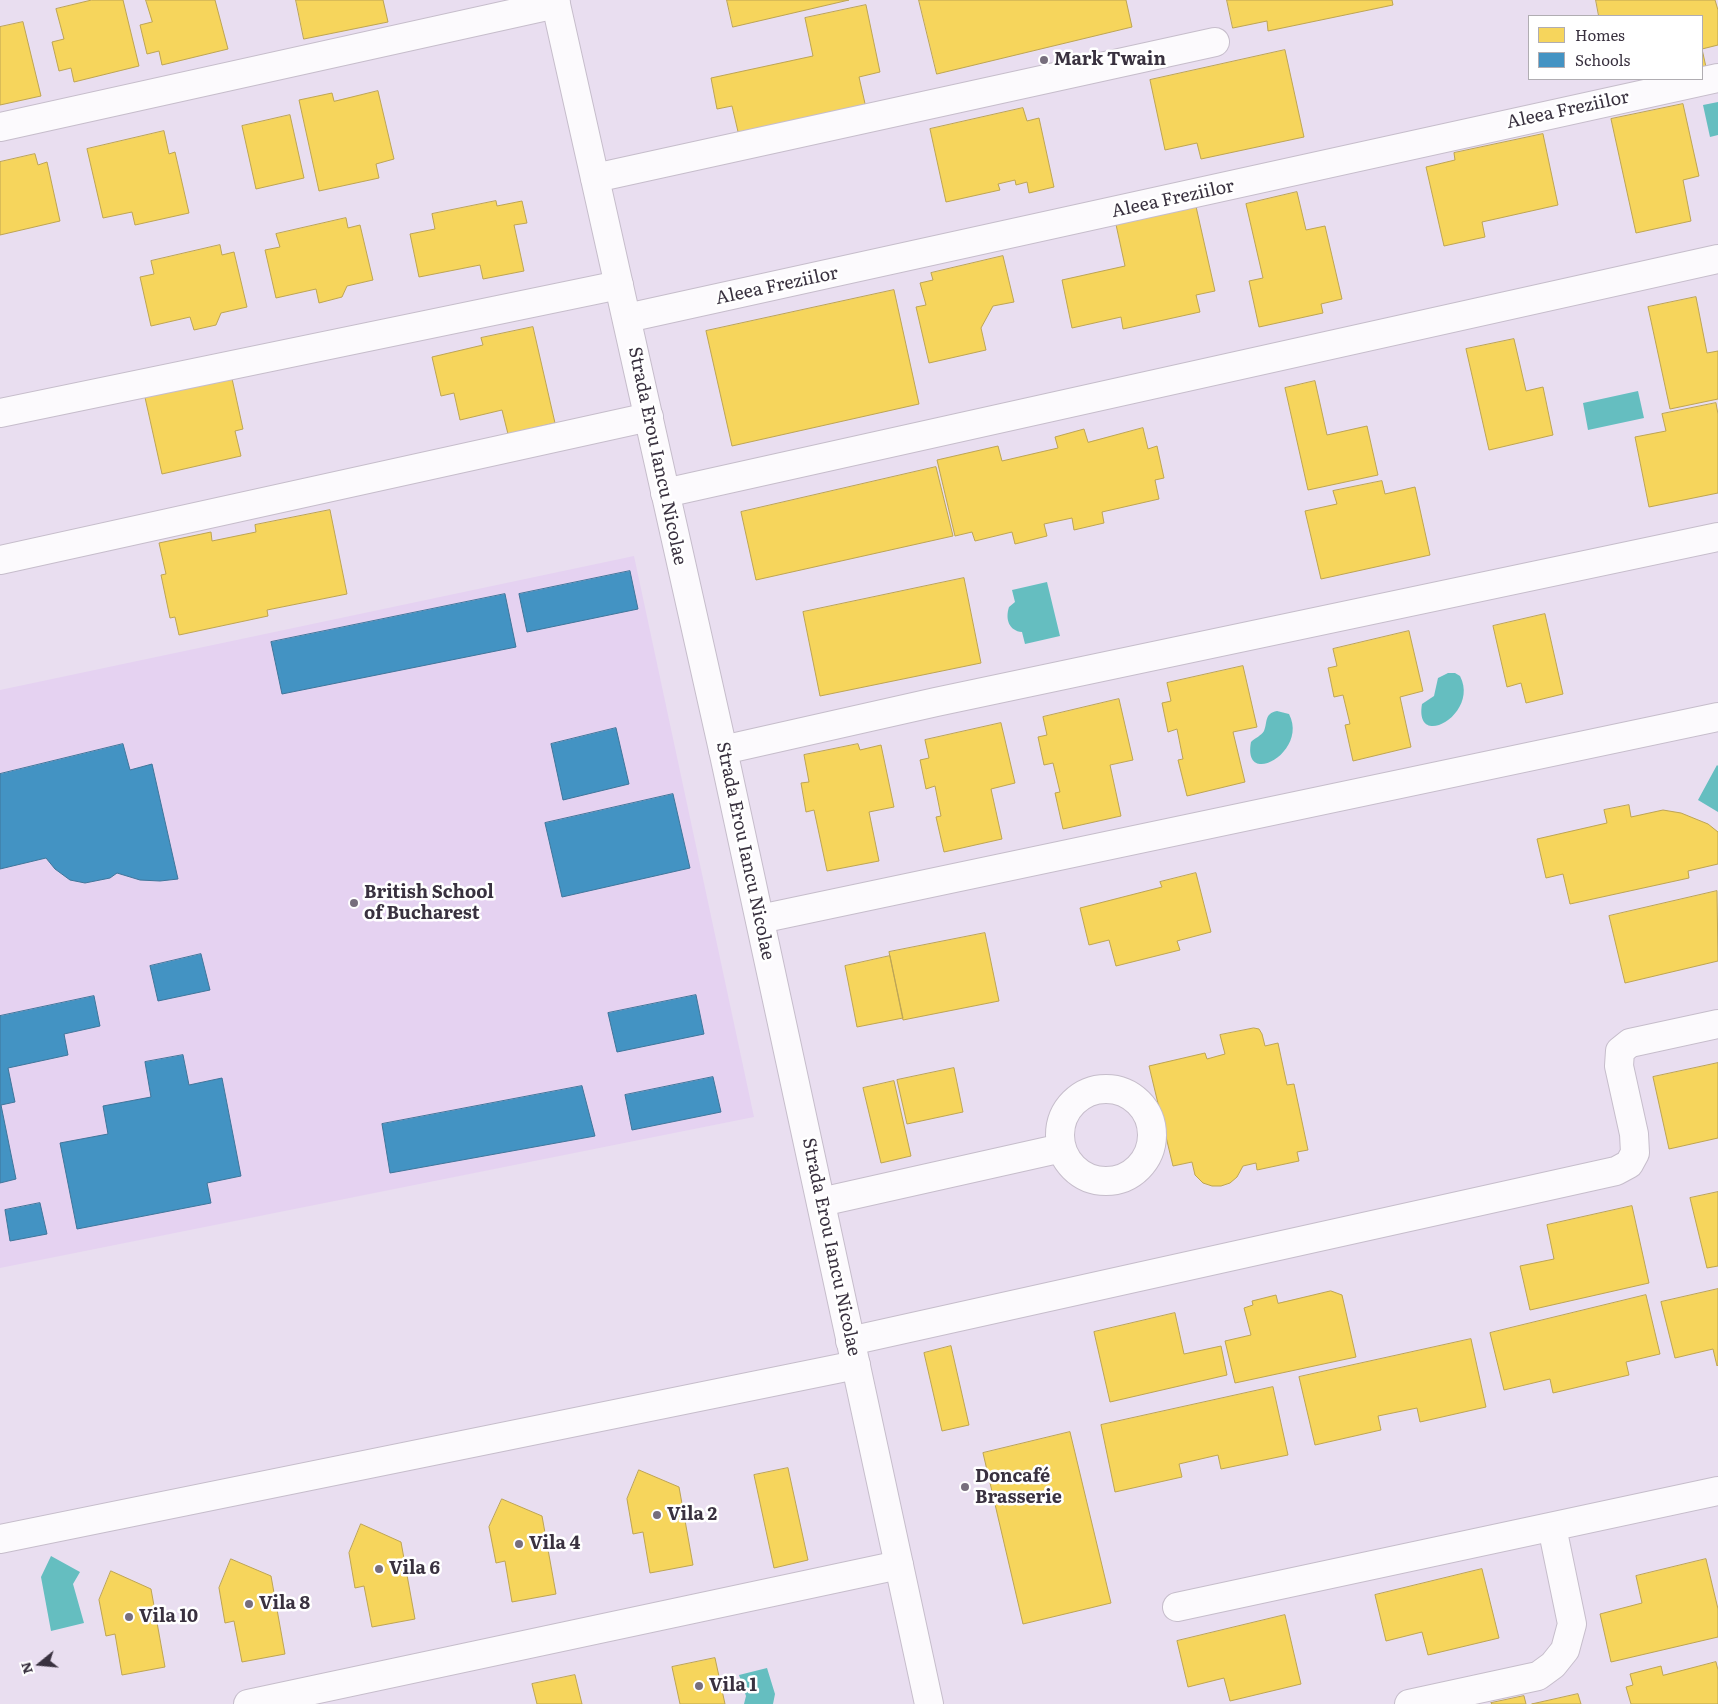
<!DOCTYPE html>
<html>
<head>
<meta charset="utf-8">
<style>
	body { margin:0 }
	#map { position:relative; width:1718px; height:1704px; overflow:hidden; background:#e9def0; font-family:Literata,serif }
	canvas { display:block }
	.legend { position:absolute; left:1528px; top:15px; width:175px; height:65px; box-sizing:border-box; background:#fff; border:1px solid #b0adb2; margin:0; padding:6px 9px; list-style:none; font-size:15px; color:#39313f }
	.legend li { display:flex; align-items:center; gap:10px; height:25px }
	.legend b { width:25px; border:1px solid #b0adb2 }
	.north { position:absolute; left:15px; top:1639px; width:50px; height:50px; -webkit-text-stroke:4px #fff; paint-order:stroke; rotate:253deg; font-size:14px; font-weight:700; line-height:20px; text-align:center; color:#39313f }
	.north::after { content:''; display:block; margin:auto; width:18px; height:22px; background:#39313f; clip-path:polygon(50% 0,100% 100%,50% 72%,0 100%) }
</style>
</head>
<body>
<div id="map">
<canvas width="1718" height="1704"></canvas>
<ul class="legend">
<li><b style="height:14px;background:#f6d55c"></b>Homes</li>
<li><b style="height:14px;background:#4393c3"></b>Schools</li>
</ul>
<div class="north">N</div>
</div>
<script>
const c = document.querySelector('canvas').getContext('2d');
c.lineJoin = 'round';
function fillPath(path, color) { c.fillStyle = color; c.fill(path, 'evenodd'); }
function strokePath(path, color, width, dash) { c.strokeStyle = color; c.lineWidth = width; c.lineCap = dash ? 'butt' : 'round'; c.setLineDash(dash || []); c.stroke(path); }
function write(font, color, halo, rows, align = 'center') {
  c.font = font + ' Literata,serif'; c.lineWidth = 5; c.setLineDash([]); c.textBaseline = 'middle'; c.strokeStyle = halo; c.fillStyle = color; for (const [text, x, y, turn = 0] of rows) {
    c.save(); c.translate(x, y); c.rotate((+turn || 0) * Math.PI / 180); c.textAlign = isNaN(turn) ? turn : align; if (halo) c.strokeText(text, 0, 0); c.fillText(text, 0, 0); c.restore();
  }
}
const built = new Path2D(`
	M634,556l120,561 -754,151v-578z`);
const water = new Path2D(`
	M1718,102v33l-8,2 -7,-32z
	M1638,391l6,27 -56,12 -5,-27z
	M1047,582l13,54 -35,8 -3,-12c-13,-1 -17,-13 -13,-25l6,-5 -3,-12z
	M1448,673h7l5,3c20,38 -46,75 -38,28l12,-8 4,-18z
	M1277,711l12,3c20,38 -47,75 -38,28 4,-4 10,-6 13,-11 4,-10 0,-17 13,-20z
	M1717,765l1,1v46l-20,-12z
	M51,1556l29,16 -7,12 11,39 -33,8 -10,-54z
	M767,1668l8,26 -2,10h-29l2,-8 -7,-21z`);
const homes = new Path2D(`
	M92,0h31l16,66 -65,16 -3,-14 -12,3 -7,-29 12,-3 -8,-30z
	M146,0h69l13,49 -66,16 -3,-14 -12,3 -7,-29 12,-3z
	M296,0h87l5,22 -84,17z
	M727,0h122l-116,27z
	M919,0h207l6,27 -195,47z
	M1227,0h165l1,5 -125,26 -1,-10 -34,7z
	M1596,0h119l3,10v35l-16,4 4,18 -4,1v-52h-103z
	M866,5l14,67 -21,5 7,31 -127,28 -7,-30 -15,3 -6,-31 102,-22 -8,-38z
	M23,22l18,74 -41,9v-78z
	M1285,50l19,87 -103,22 -4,-16 -32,7 -15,-70z
	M378,91l16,68 -18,5 3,14 -60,13 -20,-91 33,-7 2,8z
	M1683,104l16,72 -16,4 8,41 -55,12 -25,-114z
	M1023,108l4,13 12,-3 15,69 -25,6 -2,-11 -11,3 -1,-5 -17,4 2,6 -54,12 -16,-73z
	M290,115l14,63 -48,11 -14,-63z
	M164,131l5,23 6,-2 14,61 -54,12 -3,-13 -29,6 -16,-69z
	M1543,134l15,71 -76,17 3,15 -41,9 -18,-79 29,-7 -1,-7z
	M35,154l3,11 9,-3 13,59 -60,14v-73z
	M1297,192l9,38 19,-4 17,73 -21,5 2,9 -64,14 -10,-46 14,-3 -17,-74z
	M496,201l1,5 25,-5 5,22 -13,2 10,46 -41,8 -3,-14 -61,12 -9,-43 25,-5 -3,-15z
	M1195,202l20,89 -19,4 4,17 -77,17 -2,-12 -49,11 -10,-48 63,-14 -10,-46z
	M346,218l2,10 12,-3 13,55 -26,6 -5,11 -23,6 -3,-14 -40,9 -11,-48 15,-3 -4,-13z
	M220,245l2,10 12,-3 13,55 -26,6 -5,12 -22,5 -4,-13 -39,9 -11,-49 14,-3 -3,-13z
	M1003,256l11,46 -21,4 -12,22 5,22 -57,13 -13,-56 10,-2 -6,-22 13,-3 -2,-7z
	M894,290l25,114 -187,42 -26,-115z
	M1696,297l11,56 11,-2v48l-48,10 -22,-102z
	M533,327l22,96 -47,11 -6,-24 -42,10 -6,-27 -13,3 -9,-39 51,-12 -2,-7z
	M1514,339l12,52 17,-4 10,48 -64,15 -23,-101z
	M231,374l12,55 -8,2 6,25 -79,18 -18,-81z
	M1315,381l12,54 40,-9 11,49 -70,15 -23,-102z
	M1716,403l2,11v79l-69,14 -14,-70 31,-6 -4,-17z
	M1143,428l5,21 9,-3 7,32 -9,2 4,19 -57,13 2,11 -30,7 -2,-12 -28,6 3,12 -32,8 -3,-12 -37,9 -3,-9 -17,4 -18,-76 61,-14 4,15 56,-13 -3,-11 29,-8 4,13z
	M936,467l17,69 -197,44 -15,-68z
	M1382,481l3,13 30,-7 15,68 -109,24 -16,-68 32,-7 -4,-13z
	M330,510l17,84 -80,16 1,6 -89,19 -4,-18 -5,1 -9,-43 5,-1 -7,-31 52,-11 1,9 44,-9 -1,-7z
	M964,578l17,85 -161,33 -17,-84z
	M1545,614l18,80 -37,9 -5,-20 -14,4 -14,-61z
	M1409,631l14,60 -23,6 11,50 -58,14 -8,-36 5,-1 -7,-29 -9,2 -6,-29 9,-2 -4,-17z
	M1243,666l14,61 -24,5 12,50 -58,14 -9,-36 5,-1 -6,-30 -9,3 -6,-29 9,-2 -4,-18z
	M1119,699l14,61 -23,5 11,51 -58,13 -8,-36 5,-1 -7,-29 -9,2 -6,-28 9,-2 -4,-18z
	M1001,723l14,60 -24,6 11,50 -58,13 -8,-35 5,-1 -6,-30 -9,3 -6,-29 9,-2 -4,-18z
	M858,744l2,6 21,-5 13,62 -25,5 10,49 -52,10 -13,-61 -8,2 -5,-29 8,-1 -5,-27z
	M1629,805l2,12 32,-7 18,3 27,11 10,8v32l-30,7 1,7 -119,26 -7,-30 -17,4 -9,-39 70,-16 -3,-13z
	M1196,873l15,59 -34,9 3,9 -64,16 -7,-26 -20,5 -9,-37 82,-21 -2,-5z
	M1717,891l1,70 -93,22 -16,-67z
	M985,933l14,68 -96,19 -14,-68z
	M890,956l13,62 -46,9 -12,-61z
	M1254,1028l5,1 3,5 3,12 13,-3 9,42 7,-1 14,66 -11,2 2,9 -42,9 -1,-7 -13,3 -6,11 -7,6 -9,3h-9l-9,-3 -8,-8 -3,-13 -19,4 -24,-100 56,-13 2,6 18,-5 -5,-19z
	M1718,1063v75l-49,11 -16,-72z
	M954,1068l9,44 -56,12 -10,-44z
	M894,1081l17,75 -30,7 -18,-75z
	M1718,1192v74l-11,2 -17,-70z
	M1632,1206l17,77 -119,27 -10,-44 34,-7 -7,-34z
	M1718,1289v76l-1,1 -4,-17 -38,9 -14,-56z
	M1331,1291l11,4 14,62 -121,26 -10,-42 26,-6 -7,-27 9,-3 -1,-4 24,-6 2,8z
	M1646,1295l14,59 -34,8 3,13 -76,18 -3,-14 -46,11 -14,-57z
	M1175,1313l9,41 37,-8 6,29 -117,27 -16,-70z
	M1471,1339l15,68 -66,15 -3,-14 -39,8 3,14 -66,15 -16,-68z
	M951,1346l18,79 -27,6 -18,-78z
	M1273,1387l15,68 -67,14 -3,-14 -39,9 3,13 -67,15 -14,-67z
	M1070,1432l41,171 -88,21 -40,-171z
	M788,1468l20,92 -34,8 -20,-93z
	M639,1470l40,17 14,78 -43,8 -7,-41 -10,2 -6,-35z
	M502,1499l40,17 14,78 -44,8 -7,-41 -9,2 -7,-36z
	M361,1524l40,18 14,77 -43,8 -8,-41 -9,2 -6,-35z
	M231,1559l40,17 14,78 -43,8 -8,-41 -9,2 -6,-35z
	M1706,1559l12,50v28l-107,25 -11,-48 42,-11 -6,-27z
	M1482,1569l17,69 -71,17 -6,-23 -36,9 -11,-46z
	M111,1571l40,18 14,78 -43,8 -7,-41 -9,2 -7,-36z
	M1285,1615l16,69 -71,17 -6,-23 -36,9 -11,-46z
	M715,1658l10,46h-45l-8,-37z
	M1716,1662l2,8v34h-87l-5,-17 7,-2 -3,-11 31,-8 2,9z
	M575,1675l7,29h-45l-5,-20z
	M1578,1694l3,10h-49z
	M1524,1696l2,8h-34l-1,-1z`);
const schools = new Path2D(`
	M630,571l8,38 -111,23 -8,-38z
	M505,594l11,53 -234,47 -11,-52z
	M616,728l13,56 -66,16 -12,-56z
	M123,744l7,26 22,-6 26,115 -18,2 -20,-1 -23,-7 -7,5 -25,5 -15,-3 -15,-11 -9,-11 -46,11v-95z
	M673,794l17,74 -128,29 -17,-74z
	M201,954l9,36 -52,11 -8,-35z
	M696,995l8,39 -87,18 -9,-39z
	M94,996l6,30 -36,8 4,21 -60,13 7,34 -14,3 15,74 -16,4v-167z
	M183,1055l6,30 33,-7 19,98 -34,7 4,20 -134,26 -17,-86 48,-9 -5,-28 48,-9 -6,-35z
	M713,1077l8,35 -89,18 -7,-35z
	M582,1086l13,50 -205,37 -8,-49z
	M40,1203l7,31 -37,7 -5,-31z`);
const minor = new Path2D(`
	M0,127l556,-123
	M595,178l620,-136
	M627,318l1091,-240
	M0,413l619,-128
	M665,493l1053,-234
	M0,560l649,-143
	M723,750l213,-48 782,-165
	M760,919l958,-202
	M1060 1135a46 46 0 1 1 92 0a46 46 0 1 1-92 0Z
	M821,1202l241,-54
	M850,1341l766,-170 13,-7 6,-11 -1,-19 -15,-68 1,-15 10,-8 88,-19
	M0,1539l856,-174
	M1177,1607l541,-116
	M248,1704l651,-139
	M1409,1704l129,-28 15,-11 12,-15 7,-26 -20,-97`);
const tertiary = new Path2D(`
	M555,0l168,750 206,954`);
const markers = [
	[1044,60,5,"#776e7d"],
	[354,903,5,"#776e7d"],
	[965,1487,5,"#776e7d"],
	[657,1515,5,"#776e7d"],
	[519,1544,5,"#776e7d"],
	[379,1569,5,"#776e7d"],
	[249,1604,5,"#776e7d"],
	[129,1617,5,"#776e7d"],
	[699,1686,5,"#776e7d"]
];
const poiNames = [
	["Mark Twain",1054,60],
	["British School",364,893],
	["of Bucharest",364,914],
	["Doncafé",975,1477],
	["Brasserie",975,1498],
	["Vila 2",667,1515],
	["Vila 4",529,1544],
	["Vila 6",389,1569],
	["Vila 8",259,1604],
	["Vila 10",139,1617],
	["Vila 1",709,1686]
];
const streetNames = [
	["Aleea Freziilor",1568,110,-12],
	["Aleea Freziilor",1173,199,-12],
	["Aleea Freziilor",777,286,-12],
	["Strada Erou Iancu Nicolae",657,456,78],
	["Strada Erou Iancu Nicolae",745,851,78],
	["Strada Erou Iancu Nicolae",831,1247,78]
];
fillPath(built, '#e5d2f1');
fillPath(water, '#65bec0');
fillPath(homes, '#f6d55c');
strokePath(homes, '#bda453', 1);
fillPath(schools, '#4393c3');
strokePath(schools, '#40769b', 1);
strokePath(minor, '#c6bdcb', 30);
strokePath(tertiary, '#c6bdcb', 30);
strokePath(minor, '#fcfafd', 28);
strokePath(tertiary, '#fcfafd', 28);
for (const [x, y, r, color] of markers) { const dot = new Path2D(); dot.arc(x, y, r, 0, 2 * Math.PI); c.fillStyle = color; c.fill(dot); strokePath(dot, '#fff', 2); }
write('bold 18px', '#39313f', '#fff', poiNames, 'left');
write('18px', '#39313f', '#fff', streetNames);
</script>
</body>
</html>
